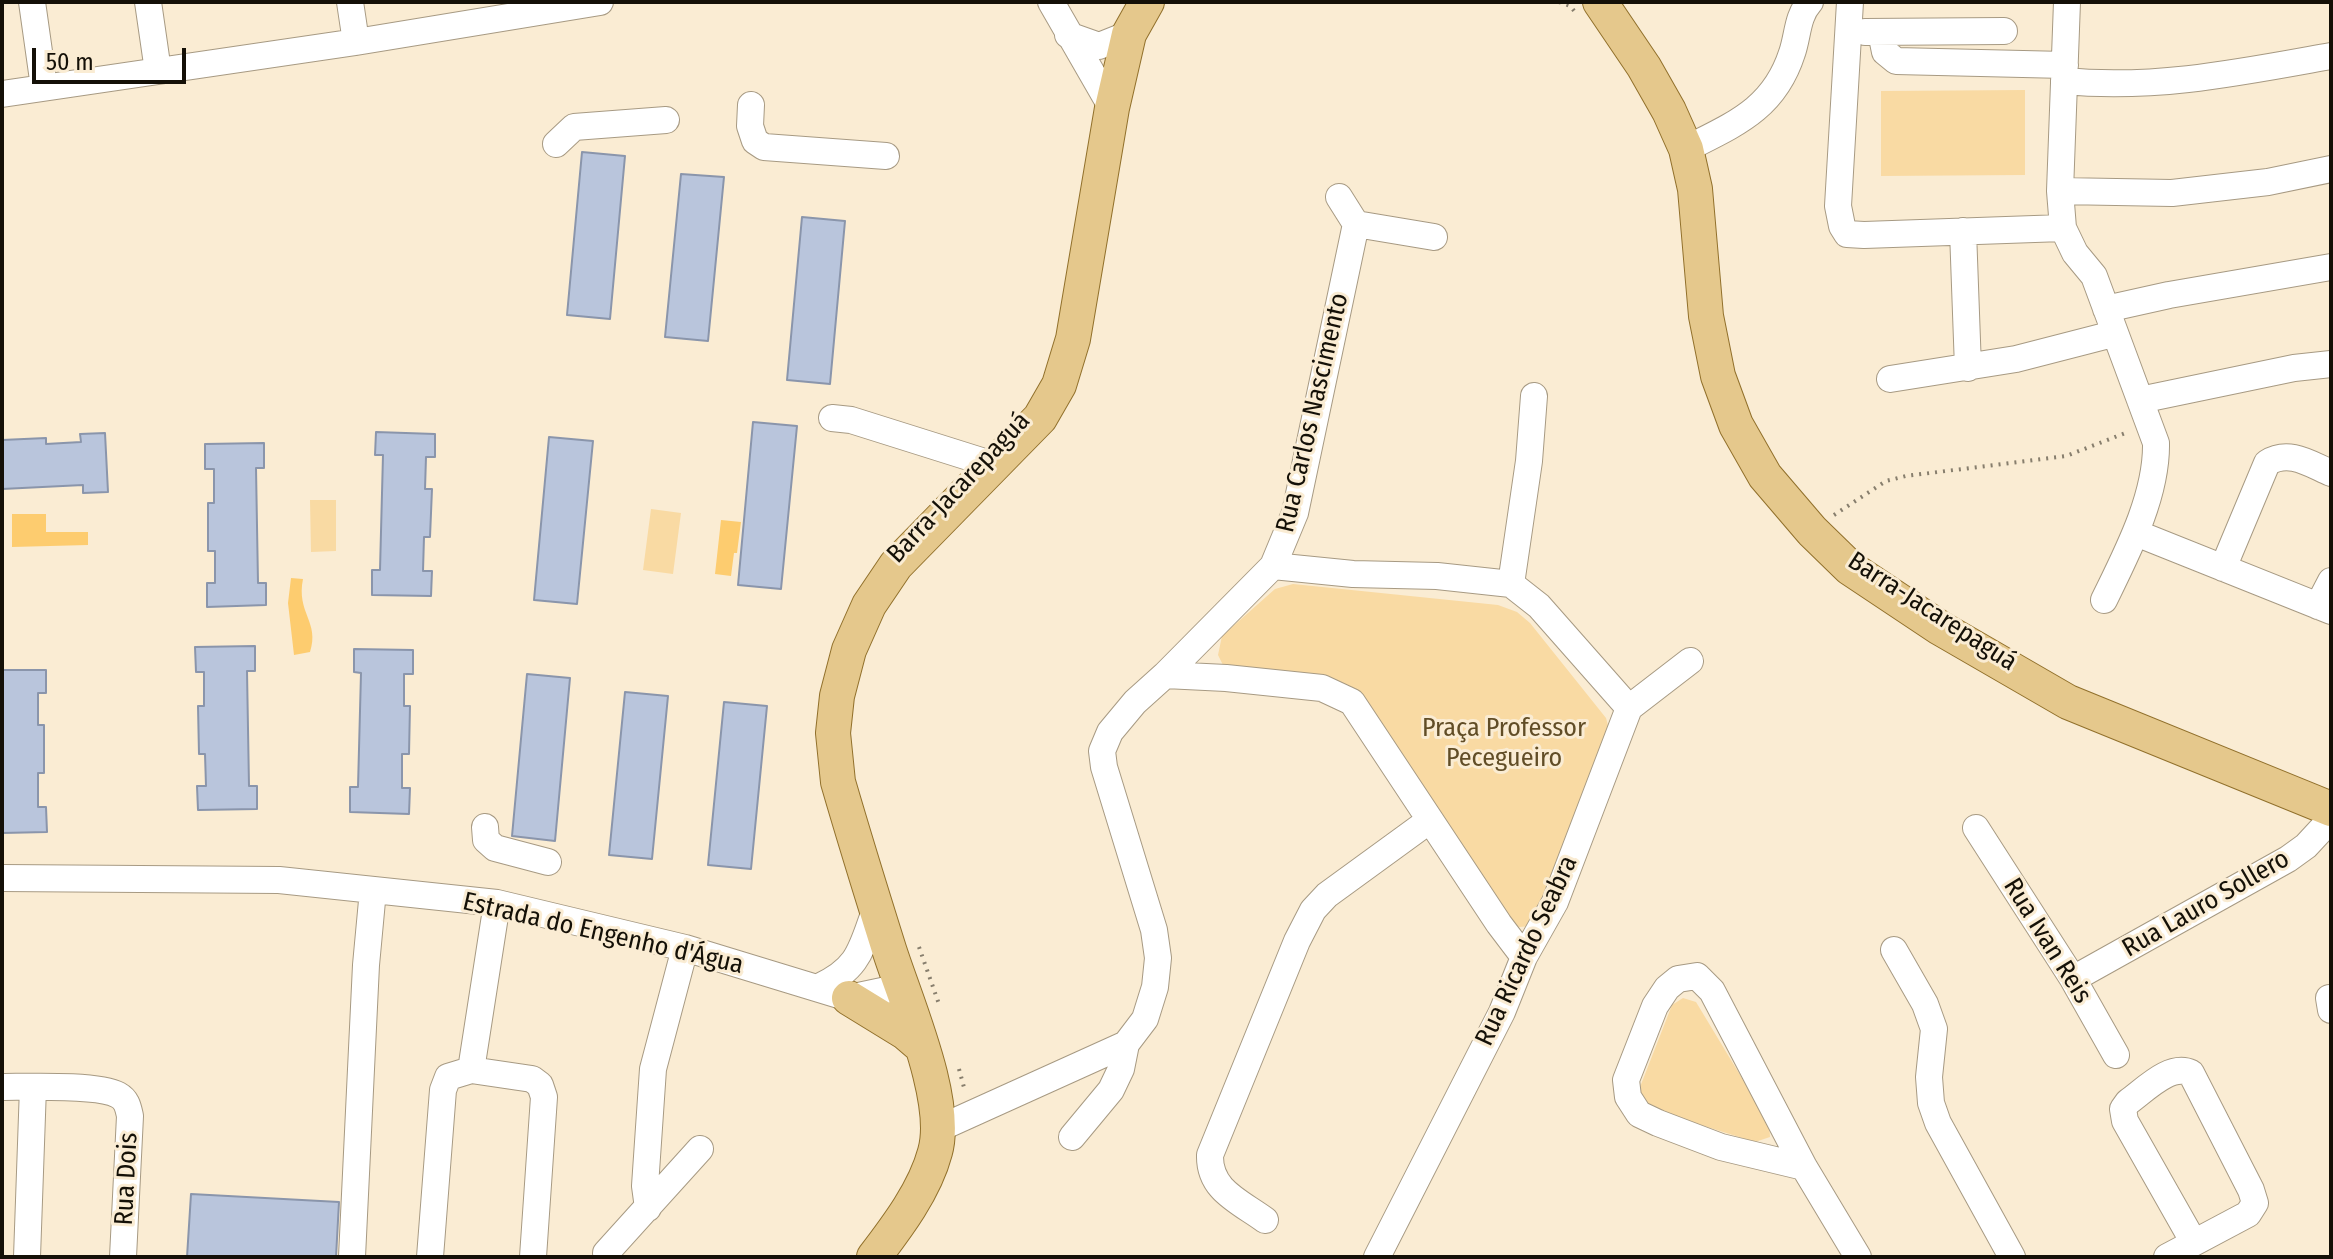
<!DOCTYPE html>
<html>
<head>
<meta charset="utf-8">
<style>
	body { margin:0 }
	#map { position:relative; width:2333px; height:1259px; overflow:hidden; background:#faecd3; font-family:"Fira Sans Condensed",sans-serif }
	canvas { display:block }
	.frame { position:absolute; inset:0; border:4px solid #141007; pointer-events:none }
	.scale { position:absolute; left:32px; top:48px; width:154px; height:36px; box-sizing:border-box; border:4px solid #141007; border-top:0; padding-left:10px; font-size:24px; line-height:28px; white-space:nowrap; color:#141007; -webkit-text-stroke:6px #faecd3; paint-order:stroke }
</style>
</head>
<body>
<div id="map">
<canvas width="2333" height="1259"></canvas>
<div class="frame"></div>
<div class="scale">50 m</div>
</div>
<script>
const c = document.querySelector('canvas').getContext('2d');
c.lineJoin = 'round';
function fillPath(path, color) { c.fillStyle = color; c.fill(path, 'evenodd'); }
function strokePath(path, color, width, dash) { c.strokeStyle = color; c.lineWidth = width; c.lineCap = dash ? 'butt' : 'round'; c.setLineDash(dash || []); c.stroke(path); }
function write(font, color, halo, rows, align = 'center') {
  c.font = font + ' "Fira Sans Condensed",sans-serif'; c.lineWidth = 6; c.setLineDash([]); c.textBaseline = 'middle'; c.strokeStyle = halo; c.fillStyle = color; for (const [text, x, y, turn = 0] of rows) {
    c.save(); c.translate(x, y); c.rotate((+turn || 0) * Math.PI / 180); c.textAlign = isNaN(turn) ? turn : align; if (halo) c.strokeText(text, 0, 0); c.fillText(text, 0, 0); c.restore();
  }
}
const green = new Path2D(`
	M2025,90v85l-144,1v-85z
	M310,500h26v51l-25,1z
	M651,509l30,4 -8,61 -30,-4z
	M1293,584l205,21 19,7 13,11 76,95 4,15 -77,193 -14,1 -8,-4 -158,-228 -128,-26 -7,-14 4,-19 53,-47z
	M1683,998l13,4 73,121 1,14 -15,5 -105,-33 -9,-10 -1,-12 32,-82z`);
const water = new Path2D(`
	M12,514h34v18h42v13l-76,2z
	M721,520l20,2 -4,31h-3l-3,23 -16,-2z
	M291,578l12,1c-7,34 17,43 7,73l-16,3 -6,-52z`);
const building = new Path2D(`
	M582,152l43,4 -15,163 -43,-4z
	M681,174l43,3 -16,164 -43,-4z
	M802,217l43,4 -15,163 -43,-4z
	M753,422l44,4 -16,163 -43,-4z
	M376,432l59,2v23h-9l-1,32h7l-2,48h-6l-1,34h9l-1,25 -59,-1v-25h8l3,-115h-8z
	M105,433l3,59 -25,1v-8l-81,4v-49l44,-2v6l35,-2 -1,-8z
	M549,437l44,4 -16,163 -43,-4z
	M264,443v25h-8l2,115h8v22l-59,2v-24h8v-32h-7v-48h6v-34h-9v-25z
	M255,646v25h-8l2,115h8v23l-59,1 -1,-24h9l-1,-32h-6l-1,-48h6v-34h-8l-1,-25z
	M354,649l59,1v24h-9v32h6l-1,48h-7v34h8l-1,26 -59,-2v-25h8l3,-114 -7,-1z
	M2,670h44v23h-8v32h6v48h-6v34h8l1,25 -45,1z
	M527,674l43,4 -15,163 -43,-5z
	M625,692l43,4 -16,163 -43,-4z
	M724,702l43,4 -16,163 -43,-4z
	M191,1194l148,8 -3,55h-149z`);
const path = new Path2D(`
	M1559,2l11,4 5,6
	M1834,515l52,-34 20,-5 160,-20 62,-24
	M919,947l21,60
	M959,1069l6,22`);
const minor = new Path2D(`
	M32,2l12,85
	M148,2l10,69
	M350,2l6,40
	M1051,2l61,106
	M1850,2l-12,204 4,20 5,8 17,1 199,-7
	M2067,2l-7,189 3,37 12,25 19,23 62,167c1,53 -29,110 -52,157
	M1865,32l139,-1
	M1881,32l4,20 11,9 169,4
	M1068,35l31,11 30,-12
	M2064,81c91,9 178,-9 267,-25
	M2,94l354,-52 244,-40
	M751,105l-1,21 5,15 9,6 122,9
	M556,144l18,-17 92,-7
	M1686,149c49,-25 88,-40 106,-96 6,-17 5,-37 18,-51
	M2060,191l112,2 96,-11 63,-13
	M1339,197l17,27 78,13
	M1963,231l5,137
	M2106,309l63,-14 162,-28
	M1890,379l126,-20 97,-25
	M2140,400l154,-32 37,-4
	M832,418l19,2 143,45
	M2136,533l195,78
	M1273,566l80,8 84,2 74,8 28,22 90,102
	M2223,568l44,-105c22,-14 43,1 64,10
	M1511,584l18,-123 5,-65
	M2318,606l13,-25
	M1165,675l61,3 96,10 30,14 147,222 25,33
	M485,827l1,13 9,8 53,14
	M1976,828l97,151 43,76
	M2,878l277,2 218,23 188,45 164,50 52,-11
	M1894,950l31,54 9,25 -5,48 2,26 7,20 74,134
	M2073,979l215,-120 18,-13 25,-27
	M819,987c41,-19 42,-38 57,-79
	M2329,998l2,12
	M471,1070l26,-167
	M2,1087c25,0 96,-3 116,8 9,5 10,12 12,21l-7,141
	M938,1129l188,-85
	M1072,1137l39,-47 10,-21 5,-25 19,-25 10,-32 3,-29 -4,-28 -50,-163 -2,-16 8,-19 25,-30 30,-27 108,-109 22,-53 61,-289
	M1804,1167l-83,-20 -63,-24 -19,-9 -11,-17 -2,-17 29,-74 12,-18 11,-9 19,-3 15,15 92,176 54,90
	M648,1208l-3,-22 8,-117 32,-121
	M1265,1220c-26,-19 -56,-30 -55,-65l87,-214 16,-31 14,-15 103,-75
	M606,1253l94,-104
	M27,1257l6,-170
	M352,1257l14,-292 7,-75
	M430,1257l13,-167 5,-13 23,-7 61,9 8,6 4,12 -11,160
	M1377,1257l125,-245 22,-55 31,-55 74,-194 61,-47
	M2167,1257l81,-43 7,-11 -4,-13 -60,-117c-21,-10 -46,17 -63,29l-5,7 2,12 68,120`);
const major = new Path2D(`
	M1600,2l44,65 25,44 17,38 9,40 11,127 12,60 18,49 29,51 47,55 38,37 90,60 128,74 263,107
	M849,998l57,35 14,12
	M874,1257c23,-30 51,-67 61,-105 15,-52 -31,-154 -47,-206 -17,-54 -34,-109 -50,-164l-5,-49 4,-37 12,-46 20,-45 27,-40 144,-147 19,-33 14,-46 39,-231 17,-74 18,-32`);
const streetNames = [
	["Rua Carlos Nascimento",1313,413,-77],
	["Barra-Jacarepaguá",959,488,-47],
	["Barra-Jacarepaguá",1932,612,33],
	["Rua Lauro Sollero",2206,904,-30],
	["Estrada do Engenho d'Água",603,934,13],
	["Rua Ivan Reis",2047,941,58],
	["Rua Ricardo Seabra",1527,951,-65],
	["Rua Dois",127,1179,-87]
];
const parkNames = [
	["Praça Professor",1504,729],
	["Pecegueiro",1504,759]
];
fillPath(green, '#f9daa3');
fillPath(water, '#fdcc6f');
fillPath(building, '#b9c5dc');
strokePath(building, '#8a95ab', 2);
strokePath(minor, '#a79a83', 28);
strokePath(major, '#91702b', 36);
strokePath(path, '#877e6d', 4, [2, 6]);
strokePath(minor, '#fff', 26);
strokePath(major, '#e5c88c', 34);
write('26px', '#141007', '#faecd3', streetNames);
write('26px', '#614d26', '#faecd3', parkNames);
</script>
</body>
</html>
